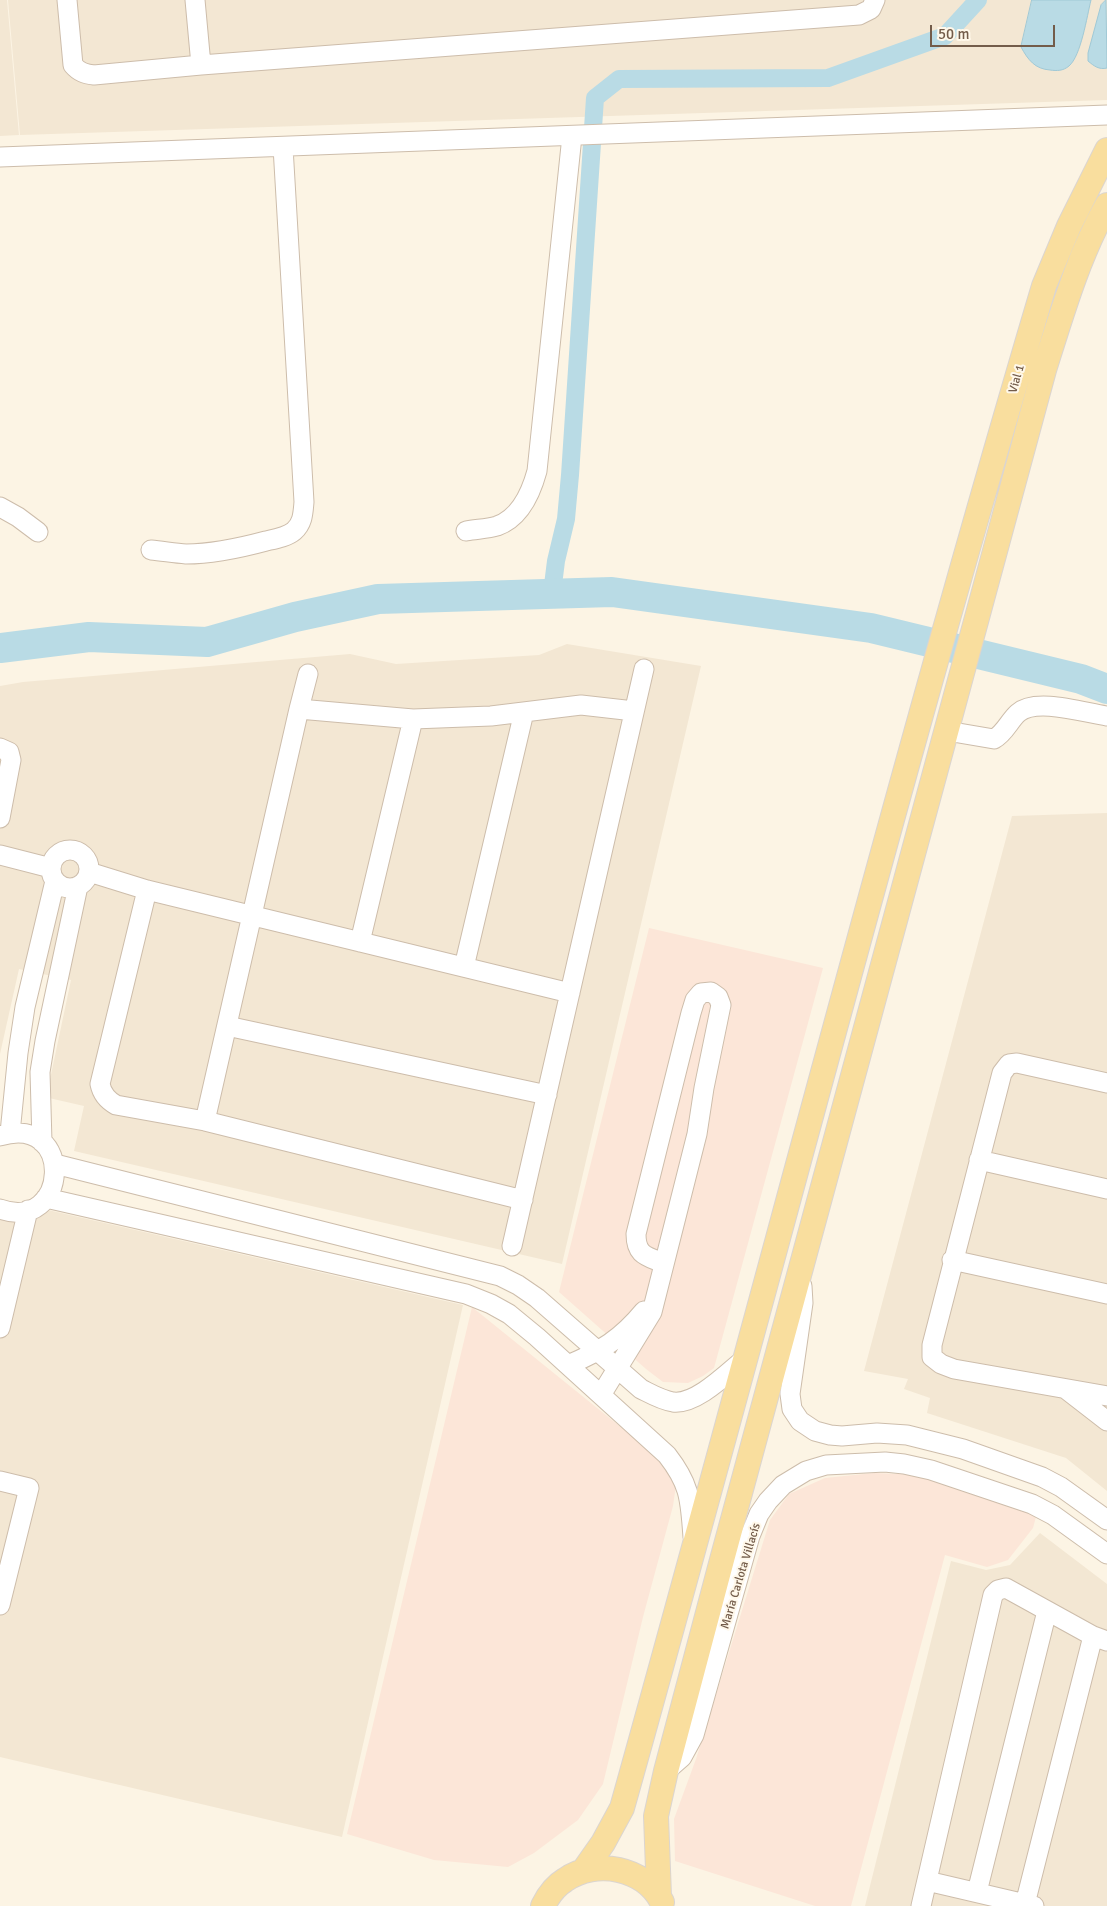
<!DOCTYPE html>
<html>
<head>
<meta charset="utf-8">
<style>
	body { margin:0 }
	#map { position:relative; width:1107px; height:1906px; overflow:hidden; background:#fcf4e4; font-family:Signika,sans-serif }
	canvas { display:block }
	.scale { position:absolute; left:930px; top:25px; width:125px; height:22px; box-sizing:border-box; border:2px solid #735c4a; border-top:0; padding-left:6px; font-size:15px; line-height:18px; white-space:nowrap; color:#735c4a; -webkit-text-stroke:4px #fff8ea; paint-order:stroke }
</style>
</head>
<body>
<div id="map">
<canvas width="1107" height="1906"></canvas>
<div class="scale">50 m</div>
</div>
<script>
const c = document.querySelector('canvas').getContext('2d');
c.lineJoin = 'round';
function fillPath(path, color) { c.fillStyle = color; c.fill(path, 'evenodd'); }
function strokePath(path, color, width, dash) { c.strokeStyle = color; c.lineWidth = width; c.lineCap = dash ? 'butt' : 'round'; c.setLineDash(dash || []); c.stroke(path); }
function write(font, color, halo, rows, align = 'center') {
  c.font = font + ' Signika,sans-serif'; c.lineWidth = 4; c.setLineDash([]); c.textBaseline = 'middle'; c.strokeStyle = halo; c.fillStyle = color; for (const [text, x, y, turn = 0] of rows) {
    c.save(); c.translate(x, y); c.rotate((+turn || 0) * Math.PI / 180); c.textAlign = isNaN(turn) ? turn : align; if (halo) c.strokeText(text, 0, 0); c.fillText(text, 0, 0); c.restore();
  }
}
const residential = new Path2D(`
	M0,0h7l12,135 -19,1z
	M8,0h1099v100l-1087,35z
	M567,644l134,22 -139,598 -488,-113 10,-45 -35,-8v-14l22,-104 -52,-11 -19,85v-368l23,-4 327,-28 46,10 143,-9z
	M1107,813v678l-41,-33 -139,-45 3,-15 -26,-9 4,-10 -44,-8 148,-555z
	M0,1199l463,106 -121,532 -342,-80z
	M1040,1533l67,51v322h-242l86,-345 35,9 24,-5z`);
const commercial = new Path2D(`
	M649,928l174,40 -109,400 -11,8 -15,7 -25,-1 -17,-13 -87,-77z
	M472,1307l192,155 12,23 -3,21 -30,111 -40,167 -25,36 -44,33 -26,14 -74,-7 -87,-26z
	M874,1473l50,2 113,38 -4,15 -25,32 -21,7 -42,-12 -94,351h-36l-140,-45 -1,-42 22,-60 74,-239 19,-26 36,-16z`);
const water = new Path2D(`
	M1032,0h59c-4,16 -10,56 -22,66 -6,5 -12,5 -19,4 -15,-1 -22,-10 -29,-23z
	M1106,0l1,68c-8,2 -13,-2 -19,-7v-8l13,-48z`);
const canal = new Path2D(`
	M552,593l4,-32 10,-42 4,-44 25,-377 24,-19 209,-1 117,-42 33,-36`);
const river = new Path2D(`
	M0,648l89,-11 118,5 88,-25 83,-18 234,-7 259,36 210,51 26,10`);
const minor = new Path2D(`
	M67,0l6,65c6,7 12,9 21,10l107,-10 658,-50 12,-6 4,-9
	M195,0l6,65
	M0,157l1107,-42
	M0,507l18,10 20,15
	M466,531c10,-2 21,-2 31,-5 23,-8 34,-33 40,-55l35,-335
	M151,550c11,1 23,3 35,4 27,0 54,-6 80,-13 9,-2 21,-4 28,-10 9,-8 9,-18 10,-29l-21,-355
	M299,709l114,10 78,-3 90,-11 53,6
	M947,731l47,8c11,-6 15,-18 24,-26 18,-16 67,0 89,3
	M0,748l9,4 2,8 -11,58
	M51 869a19 19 0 1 1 38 0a19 19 0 1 1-38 0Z
	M0,855l51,13
	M89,872l58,18 423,103
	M147,890l-47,194c2,10 7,16 16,21l89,16 318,79
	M360,942l53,-223
	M464,967l60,-255
	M227,1026l320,69
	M1107,1083l-90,-20 -8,1 -7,9 -70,272v12l9,7 13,5 153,27
	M205,1121l94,-412 9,-35
	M10,1133l8,-80 7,-46 30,-126
	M0,1136c76,-23 69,98 0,73
	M42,1142l-2,-70 5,-31 33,-155
	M979,1160l128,29
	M55,1164l445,112 18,9 19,13 104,91c10,5 20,11 32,13 24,3 56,-31 74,-45
	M46,1198l420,96 25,10 18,10 28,23 130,118c24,31 23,45 26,82
	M512,1246l132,-577
	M952,1260l155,34
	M802,1286l1,17 -13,91 2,15 8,12 15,10 15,4 12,1 35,-3 30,2 56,14 79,28 19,10 46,33
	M0,1328l28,-118
	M568,1365c33,-14 53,-26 76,-54
	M1067,1390l40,31
	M601,1395l51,-83 45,-178 7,-46 17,-83 -3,-8 -7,-5 -10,1 -6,7 -4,13 -55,221c0,21 10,22 27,29
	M0,1481l29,7 -29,117
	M666,1771l16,-14 12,-22 56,-199 9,-22 9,-13 15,-16 23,-14 20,-6 59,-3 19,2 27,6 101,34 21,11 54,39
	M927,1881l107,25
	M977,1892l70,-281
	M1025,1904l68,-268
	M921,1906l72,-311 5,-5 8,-2 87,48 14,5`);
const major = new Path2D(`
	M584,1870l19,-27 19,-35c142,-507 272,-1017 422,-1522l25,-60 38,-76
	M659,1896l-3,-80 10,-45 57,-215 321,-1186c18,-57 34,-113 63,-165
	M543,1906c5,-10 12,-20 22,-26 31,-22 80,-12 97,22`);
const streetNames = [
	["Vial 1",1017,379,-74],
	["María Carlota Villacís",741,1576,-73]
];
fillPath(residential, '#f3e7d3');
fillPath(commercial, '#fce6d8');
fillPath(water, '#b9dbe5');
strokePath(water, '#a0c9d6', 1);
strokePath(canal, '#b9dbe5', 18);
strokePath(river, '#b9dbe5', 30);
strokePath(minor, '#cdbdab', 21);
strokePath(major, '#dbd5d0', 26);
strokePath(minor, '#fff', 19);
strokePath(major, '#f9de9e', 24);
write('12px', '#735c4a', '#fff8ea', streetNames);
</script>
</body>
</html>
